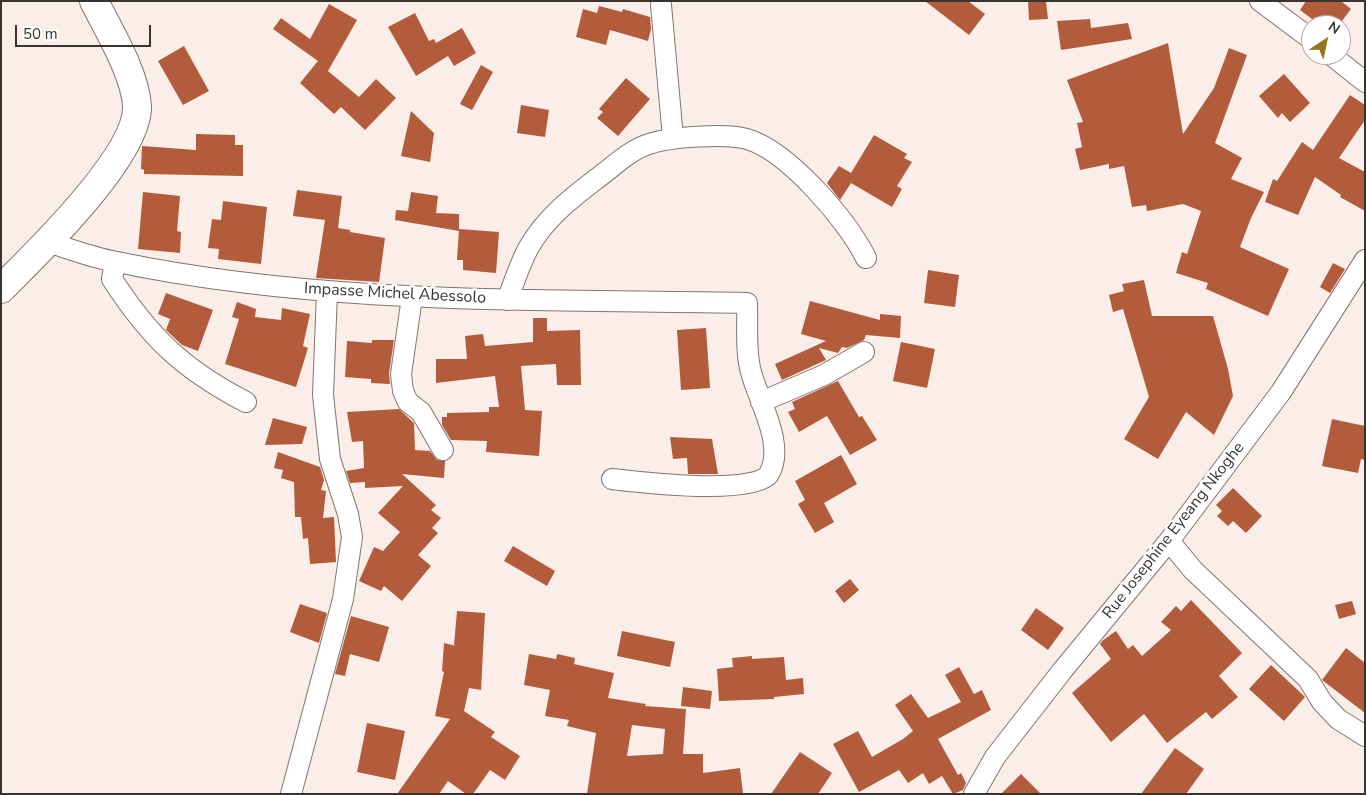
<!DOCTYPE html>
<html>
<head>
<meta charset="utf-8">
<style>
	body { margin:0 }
	#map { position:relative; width:1366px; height:795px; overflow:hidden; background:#fbede8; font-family:"Nunito Sans",sans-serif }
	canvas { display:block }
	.frame { position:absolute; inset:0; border:2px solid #393432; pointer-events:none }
	.north { position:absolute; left:1301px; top:15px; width:50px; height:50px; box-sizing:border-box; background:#fff; border:1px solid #b0aead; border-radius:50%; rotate:34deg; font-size:14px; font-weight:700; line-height:20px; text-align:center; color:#393432 }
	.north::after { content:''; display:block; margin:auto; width:18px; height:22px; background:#96741d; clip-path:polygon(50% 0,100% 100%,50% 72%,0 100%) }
	.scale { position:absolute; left:15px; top:25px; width:136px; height:22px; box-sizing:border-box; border:2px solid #393432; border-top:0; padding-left:6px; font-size:15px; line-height:18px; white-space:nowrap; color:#393432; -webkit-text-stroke:4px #fff; paint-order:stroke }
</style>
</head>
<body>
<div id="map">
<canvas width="1366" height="795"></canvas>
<div class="frame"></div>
<div class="north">N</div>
<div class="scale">50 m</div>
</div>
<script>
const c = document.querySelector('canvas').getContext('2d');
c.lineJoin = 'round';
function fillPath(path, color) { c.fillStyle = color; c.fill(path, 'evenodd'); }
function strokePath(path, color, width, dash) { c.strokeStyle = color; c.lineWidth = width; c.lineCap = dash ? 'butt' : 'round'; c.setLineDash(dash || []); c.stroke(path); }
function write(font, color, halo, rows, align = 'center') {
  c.font = font + ' "Nunito Sans",sans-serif'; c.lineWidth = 5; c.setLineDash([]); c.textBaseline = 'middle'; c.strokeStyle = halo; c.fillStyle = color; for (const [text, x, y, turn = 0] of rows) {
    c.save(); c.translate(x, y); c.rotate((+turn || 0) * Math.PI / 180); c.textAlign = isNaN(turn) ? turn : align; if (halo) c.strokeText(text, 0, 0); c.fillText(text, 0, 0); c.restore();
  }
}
const building = new Path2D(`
	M925,1h43l17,13 -16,21z
	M1028,1h18l2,18 -19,1z
	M1306,1h35l10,8 -12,16h-19l-20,-15z
	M329,4l28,16 -29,51 31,26 17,-18 20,19 -31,32 -24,-23 -7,7 -34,-31 18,-22 -45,-32 8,-11 29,21z
	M599,6l23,6 1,-3 27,8 1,12 -3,12 -38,-11 -4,15 -30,-8 7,-28 14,4z
	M415,13l14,28 5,-2 2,4 26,-15 14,25 -22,13 -6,-10 -32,20 -28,-49z
	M1090,19l1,9 37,-5 4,16 -71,11 -4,-29z
	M1168,43l15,91 31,-46 15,-40 18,7 -32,88 27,15 -11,21 33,13 -13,26 -11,29 49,22 -21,47 -62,-27 2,-6 -32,-10 6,-21 5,2 14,-43 -18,-7 -36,7 -1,-6 -14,2 -8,-41 -15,3v-5l-29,6 -5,-21 7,-2 -5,-24 6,-1 -16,-42z
	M184,46l25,45 -26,14 -25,-44z
	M481,65l12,7 -21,38 -12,-6z
	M1284,74l26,29 -20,19 -8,-9 -4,5 -19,-22z
	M626,78l24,21 -32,37 -21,-18 6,-6 -4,-3z
	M1350,95l15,10v15l-26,38 26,14v39l-25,-14 1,-2 -26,-18 -17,38 -33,-13 8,-23 4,2 25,-39 11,8z
	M521,105l28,5 -4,27 -28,-4z
	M411,111l23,22 -4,29 -29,-6z
	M196,134l39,1v10h8v31l-99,-2v-4l-3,-1 1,-23 54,4z
	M874,135l33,19 -3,4 8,4 -15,24 5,3 -10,18 -41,-24 -11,17 -13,-17 12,-17 12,7z
	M297,190l45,6 -4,32 12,2v2l35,6 -6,44 -63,-4 9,-58 -32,-4z
	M143,192l37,4 -3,35 4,1 -1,21 -42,-4z
	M411,192l27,4 -2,17 23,1v17l-64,-11 1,-10 12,1z
	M223,201l44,6 -6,57 -43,-5 1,-10 -11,-1 4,-29 9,1z
	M459,229l40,3 -3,41 -33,-3v-10h-6z
	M1333,263l12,6 -15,24 -10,-6z
	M928,270l31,5 -4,32 -31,-4z
	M1144,280l8,36h61l15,53 5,27 -19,39 -28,-23 -28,47 -34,-20 25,-42 -26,-88 -10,3 -4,-17 15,-4 -2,-7z
	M166,293l47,17 -15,41 -16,-6 -16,-15 4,-11 -12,-5z
	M810,301l70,19v-6l21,2 -1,22 -34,-3 -2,5 -17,8 -5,-1 -4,6 -19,-5 7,12 -44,20 -7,-16 51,-23 -25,-7z
	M237,302l19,7 -1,8 26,3 1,-12 28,6 -7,32 5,2 -12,39 -71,-23 14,-45 -7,-2z
	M533,318h14v13l33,-1 1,55h-24l-1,-21 -35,2 4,44 17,1 -3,45 -53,-4 1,-11 -36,-1 -9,-15v-8h5v-4l42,-1v-5h10l-4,-31 -59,7v-24h31l-2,-23 18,-2 2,12 48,-4z
	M706,328l4,60 -29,2 -4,-60z
	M372,340h22l-5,33 1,11 -19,-1v-4l-26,-2 2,-36 25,2z
	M901,342l34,7 -8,39 -34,-7z
	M838,381l21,36 3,-1 15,24 -27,15 -23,-39 -28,16 -11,-20 7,-3 -3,-7z
	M399,409l15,14 1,27 15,1 7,9 8,1 -1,17 -42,-4 34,31 -5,5 10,8 -9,10 6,5 -20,22 13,11 -29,35 -18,-15 -3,5 -22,-10 15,-34 9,4 17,-19 -22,-19 25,-27 -38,2v-6l-15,1 -4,-12 18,-3 -1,-27 -11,1 -5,-30z
	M273,418l34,9 -5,17 -37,1z
	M1332,419l33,7v34l-4,-1 -3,14 -36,-7z
	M670,437l42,2 6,35h-30l-1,-16 -14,1z
	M278,452l42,15 4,13 -3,10 5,1 -3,27 11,-1 2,45 -26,2 -2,-26 -5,1 -2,-22h-6l-1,-35 -13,-4 2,-8 -9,-2z
	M841,455l16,29 -33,19 10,19 -19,11 -17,-29 7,-4 -10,-19z
	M1233,488l29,28 -16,17 -13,-12 -5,5 -11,-10 5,-5 -6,-6z
	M513,546l42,25 -8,15 -43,-25z
	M850,579l9,11 -15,13 -9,-12z
	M1191,600l51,53 -23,23 19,21 -26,22 -6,-7 -39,31 -23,-29 -33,28 -39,-49 39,-34 -11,-15 2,-3 14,-10 12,18 5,-4 9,11 29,-26 -10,-8 15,-16 5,5z
	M1352,601l4,13 -17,5 -4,-14z
	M300,604l27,9 -8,30 -29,-11z
	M1036,608l28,20 -16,22 -27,-20z
	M457,611l28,2 -4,77 -12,-2 -5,23 31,21 -4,5 29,19 -15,24 -15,-10 -17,24h-7l-18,-13 -9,13h-42l53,-75 -15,-3 9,-44 -2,-1 2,-28 12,3 -2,-1z
	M351,616l38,11 -10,35 -29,-8 -5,22 -10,-2z
	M622,631l53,11 -5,25 -53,-11z
	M1346,648l19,15v50l-43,-33z
	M529,654l27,5 1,-5 18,4 -1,6 40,9 -6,25 38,6 -1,2 41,3 -3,45h20v19l37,-5 3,26h-156l9,-61 -29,-7 2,-6 -24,-4 5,-26 -26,-5zM632,725l33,4 -2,25 -36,2z
	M752,656v3l32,-2 2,23 17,-2 1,16 -30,3v2l-55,2 -2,-32 16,-2 -1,-9z
	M1271,665l34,32 -21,24 -35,-32z
	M959,667l15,27 8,-4 9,20 -53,29 20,36 3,-2 5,10 -3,7 -10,4 -11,-18 -13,8 -6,-11 -15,10 -9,-13 -40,22 -26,-48 25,-13 14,26 31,-18 10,-8 -18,-26 16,-11 17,24 33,-16 -16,-27z
	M683,687l29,4 -2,18 -29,-3z
	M367,723l38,8 -10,49 -38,-8z
	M1175,748l29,21 -18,25h-45z
	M800,752l32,21 -14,21h-47z
	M1021,774l20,20h-40z`);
const street = new Path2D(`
	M1260,1l51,38
	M661,5l12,133
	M1331,55l34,27
	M48,242c22,7 45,16 69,20 207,43 419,37 630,41 1,22 -2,47 4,69 7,28 35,73 18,102 -13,22 -132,8 -157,5
	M115,262l-3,17c38,59 72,91 134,123
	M412,297l-11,77 2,17 5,11 13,10 22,38
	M507,300c7,-17 13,-37 22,-53 16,-28 41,-48 66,-67 17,-12 34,-30 54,-36 20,-7 77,-11 98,-5 41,12 100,81 119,119
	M761,402l63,-27 40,-23
	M1169,541l24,29 115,109 14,23 16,17 27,17
	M291,794l52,-195 9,-62 -4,-23 -18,-55 -7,-64 4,-103
	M974,794l21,-37 67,-86 107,-130 112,-149 84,-132`);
const secondary = new Path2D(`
	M1,289c35,-35 138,-134 136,-183 -2,-33 -28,-75 -43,-105`);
const streetNames = [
	["Impasse Michel Abessolo",395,294,3],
	["Rue Josephine Eyeang Nkoghe",1174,531,-52]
];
fillPath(building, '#b35c3b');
strokePath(street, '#817570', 22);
strokePath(secondary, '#817570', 30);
strokePath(street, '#fff', 20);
strokePath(secondary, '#fff', 28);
write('16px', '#393432', '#fff', streetNames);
</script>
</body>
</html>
